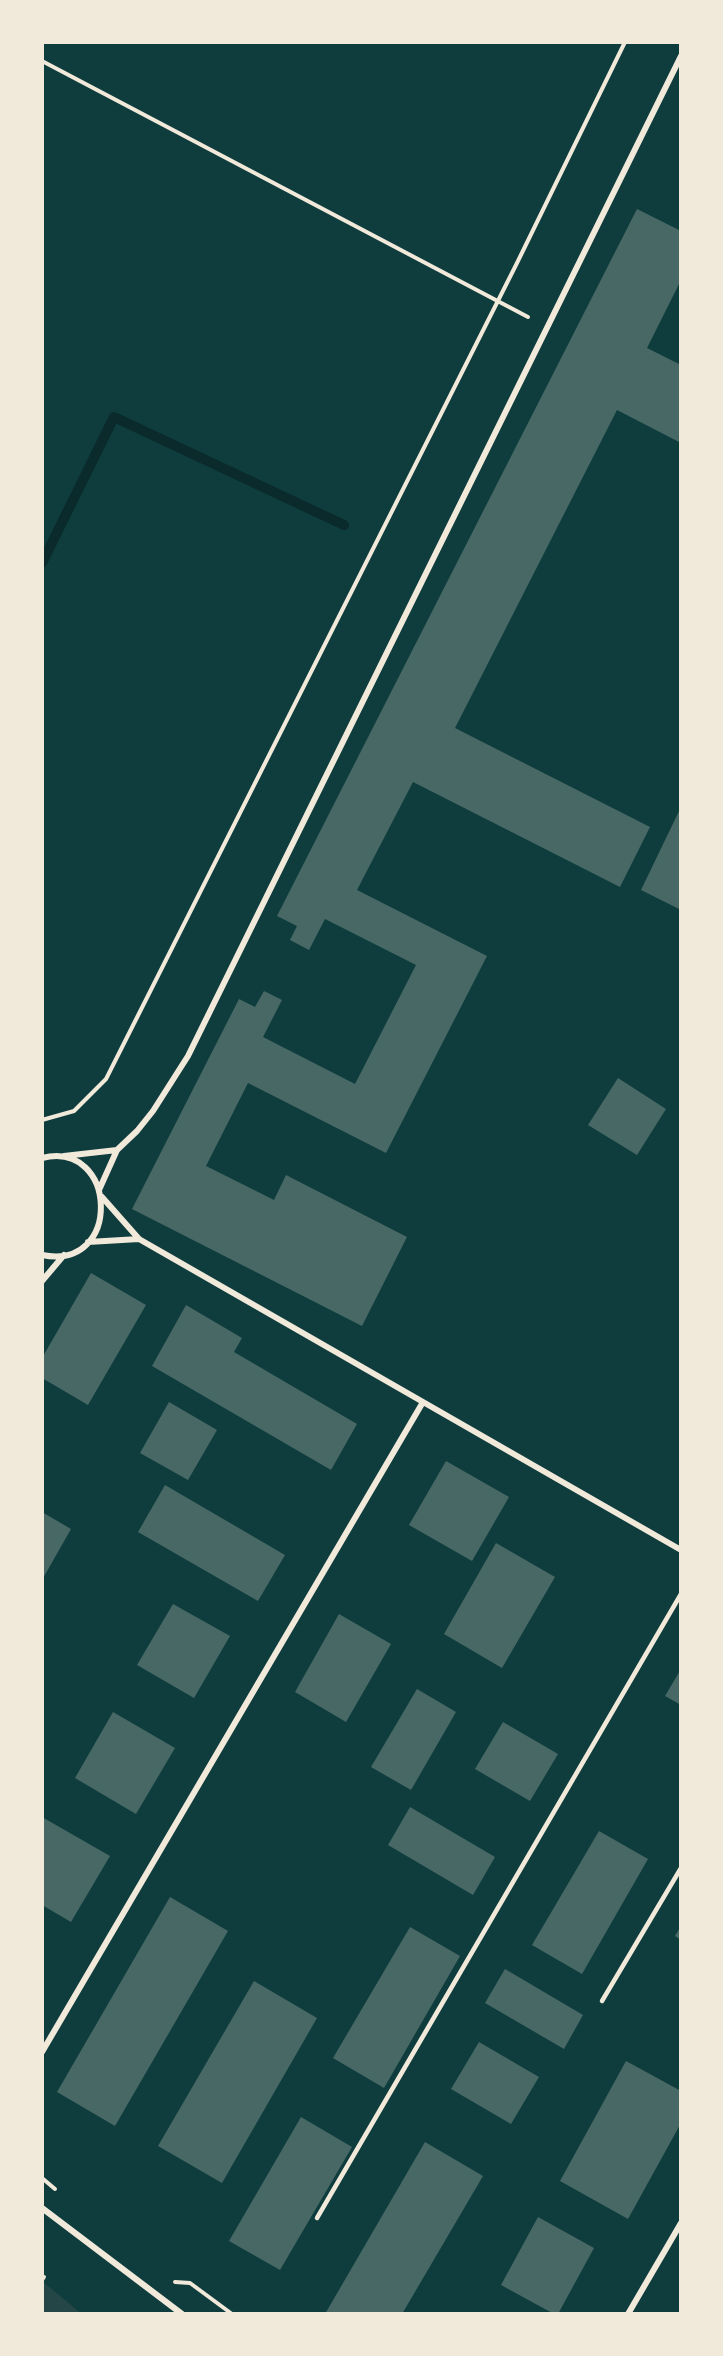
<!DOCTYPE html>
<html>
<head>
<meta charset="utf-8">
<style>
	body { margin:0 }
	#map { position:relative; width:723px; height:2356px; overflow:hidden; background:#0f3d3e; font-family:Quicksand,sans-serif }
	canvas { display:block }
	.frame { position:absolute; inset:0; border:44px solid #f1e9da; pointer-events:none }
</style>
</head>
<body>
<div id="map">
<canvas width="723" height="2356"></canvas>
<div class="frame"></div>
</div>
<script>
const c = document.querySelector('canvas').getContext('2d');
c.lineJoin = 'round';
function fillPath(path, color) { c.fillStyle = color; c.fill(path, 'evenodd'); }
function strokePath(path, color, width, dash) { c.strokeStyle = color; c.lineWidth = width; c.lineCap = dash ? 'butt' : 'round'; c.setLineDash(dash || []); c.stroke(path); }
const green = new Path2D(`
	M42,2281l40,33h-40z`);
const stream = new Path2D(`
	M42,563l72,-146 230,108`);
const building = new Path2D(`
	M637,209l44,22v49l-34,68 34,17v78l-64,-33 -162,318 195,99 -30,60 -207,-105 -56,108 130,66 -101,197 -138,-70 -42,83 68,34 12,-25 121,62 -45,89 -230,-117 107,-210 16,8 9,-16 18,9 -19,37 92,47 61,-119 -91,-46 -16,31 -19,-10 7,-14 -20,-10z
	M681,807v103l-40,-20z
	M618,1078l48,31 -29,46 -49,-30z
	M91,1273l55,32 -58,100 -46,-27v-20z
	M186,1305l56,33 -8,14 123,72 -26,46 -179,-104z
	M169,1402l48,28 -29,50 -48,-27z
	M446,1461l63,36 -37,64 -63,-36z
	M165,1485l120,70 -27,46 -120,-69z
	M42,1512l29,17 -29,51z
	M496,1543l59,34 -53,91 -58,-34z
	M173,1604l57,32 -36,62 -57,-33z
	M339,1614l52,30 -45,78 -51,-30z
	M681,1669v36l-16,-9z
	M417,1689l39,23 -45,78 -40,-23z
	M113,1712l62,36 -39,66 -61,-36z
	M503,1722l55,32 -28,47 -55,-32z
	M410,1807l85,50 -22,38 -85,-50z
	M42,1817l68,39 -39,66 -29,-17z
	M599,1831l49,28 -66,115 -50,-29z
	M170,1897l58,34 -113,195 -58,-34z
	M681,1926v14l-6,-4z
	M410,1927l50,29 -76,132 -51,-30z
	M505,1969l78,46 -19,34 -79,-46z
	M254,1981l63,37 -95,165 -64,-37z
	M479,2042l60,35 -28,47 -60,-35z
	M626,2061l55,30v32l-53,96 -68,-38z
	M301,2117l51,30 -72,123 -51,-29z
	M425,2142l58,34 -81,138h-77z
	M538,2217l56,31 -36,66h-4l-53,-29z`);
const path = new Path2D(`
	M42,61l486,256
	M42,1120l32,-9 32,-32 411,-816 108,-221
	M42,2178l13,11
	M42,2280l2,-3
	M175,2282l15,1 42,31`);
const service = new Path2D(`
	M602,2001l79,-133
	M317,2218l364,-624`);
const minor = new Path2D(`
	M64,1156l53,-6
	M42,1158c76,-19 81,114 0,97
	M99,1190l18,-40 20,-19 16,-20 35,-55 493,-1000
	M102,1197l37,42 542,311
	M88,1242l51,-3
	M42,1281l22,-26
	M42,2052l381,-650
	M42,2208l140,106
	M628,2314l53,-91`);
fillPath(green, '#244646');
strokePath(stream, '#0a2a2b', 10);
fillPath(building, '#486865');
strokePath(path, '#f1e9da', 4);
strokePath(service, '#f1e9da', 4.5);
strokePath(minor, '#f1e9da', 6);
</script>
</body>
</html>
